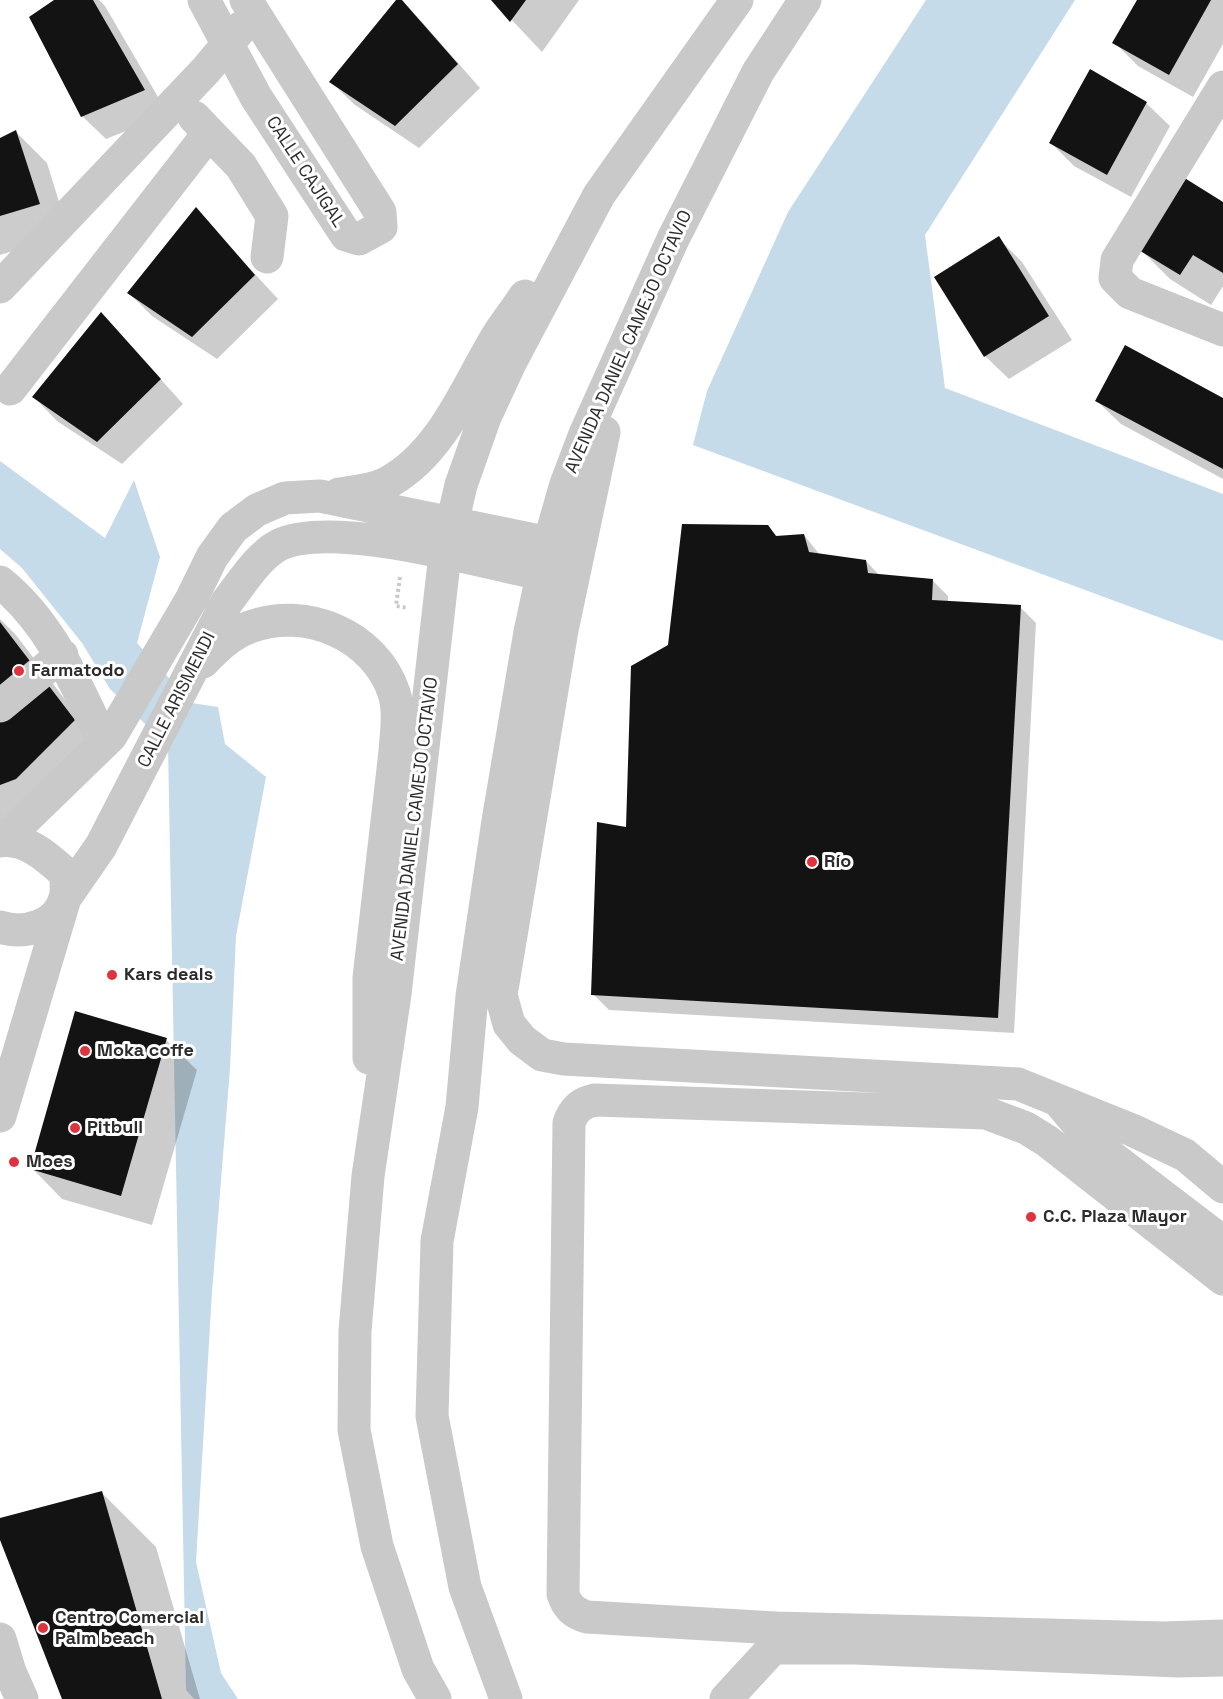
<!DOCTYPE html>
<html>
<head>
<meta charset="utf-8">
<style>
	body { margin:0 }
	canvas { display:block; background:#fff }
</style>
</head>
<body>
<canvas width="1223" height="1699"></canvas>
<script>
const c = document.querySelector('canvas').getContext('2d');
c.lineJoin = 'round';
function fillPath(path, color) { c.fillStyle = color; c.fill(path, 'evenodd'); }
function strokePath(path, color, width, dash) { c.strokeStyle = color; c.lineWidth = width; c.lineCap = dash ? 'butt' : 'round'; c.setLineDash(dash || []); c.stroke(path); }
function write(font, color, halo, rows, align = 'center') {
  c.font = font + ' "Space Grotesk",sans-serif'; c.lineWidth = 6; c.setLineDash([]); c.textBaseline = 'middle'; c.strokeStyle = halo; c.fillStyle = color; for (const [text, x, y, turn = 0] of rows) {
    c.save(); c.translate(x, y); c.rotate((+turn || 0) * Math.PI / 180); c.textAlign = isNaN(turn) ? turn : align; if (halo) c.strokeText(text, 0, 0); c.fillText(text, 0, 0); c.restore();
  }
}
const water = new Path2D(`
	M926,0h149l-150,235 20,153 278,106v147l-530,-196 14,-54 81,-179z
	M0,461l105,77 29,-58 26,77 -23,86 55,60 26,4 7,37 41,33 -30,159 -6,133 -18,223 -16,270 25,111 17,26h-44l-8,-9 -18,-943 -58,-58 -28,-46 -60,-75 -22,-19z`);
const shadow = new Path2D(`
	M57,0h42l6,6 63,108 -62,25 -24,-23z
	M397,0l25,22 58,66 -61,60 -64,-43 -24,-23z
	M493,0h86l-37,52z
	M1138,0h85v44l-30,53 -55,-31 -24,-24z
	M1146,103l24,23 -39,71 -57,-31 -23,-23z
	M16,132l31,31 22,71 -69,21v-115z
	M1223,204v82l-12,19 -41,-26 -31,-31z
	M196,210l82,89 -61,60 -65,-43 -23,-23z
	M998,238l24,24 50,78 -63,39 -24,-23z
	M102,314l81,90 -61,60 -65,-43 -23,-24z
	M1223,400v79l-102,-55 -24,-23z
	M768,527l11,11 25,-3 16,20 46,6 14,15 52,4 16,16v6l72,5 16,16 -22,410 -405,-23 -16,-16 77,-348z
	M0,619l16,16 88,116 -104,77z
	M166,1040l31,30 -45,155 -90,-26 -30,-31z
	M102,1493l54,54 44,152h-136l-64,-163v-16z`);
const building = new Path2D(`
	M54,0h39l52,90 -64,27 -52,-100z
	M396,0h6l56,64 -63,62 -66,-44z
	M491,0h35l-16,22z
	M1137,0h74l-42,75 -57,-32z
	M1090,69l57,33 -40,73 -58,-32z
	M16,130l24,74 -40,12v-78z
	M1183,177l40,25v71l-30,-18 -13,20 -43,-26z
	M196,207l59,68 -63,62 -65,-44z
	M999,236l50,80 -65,41 -50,-80z
	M101,312l60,67 -64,63 -65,-45z
	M1125,345l98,53v71l-128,-68z
	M682,524l86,1 8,11 28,-2 5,18 57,8 2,13 65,6 -1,21 89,5 -23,413 -407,-23 6,-173 29,5 5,-161 37,-21z
	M0,622l75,98 -59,59 -16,6z
	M75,1011l92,27 -46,158 -91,-27z
	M102,1491l60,208h-100l-62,-159v-22z`);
const path = new Path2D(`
	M400,577l-4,29 12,2`);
const minor = new Path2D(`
	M204,0l52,97 90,138 13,4 22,-12 -1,-15 -134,-212
	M1223,87l-106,173 -2,18 15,15 93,37
	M194,117l47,49 31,50 -5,41
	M0,287l206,-217 36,-43
	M10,389l199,-256
	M604,432l-42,198 -61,365 8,29 13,16 20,15 22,4 454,25 114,46 53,25 38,32
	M339,494c18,-3 37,-4 53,-14 51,-30 75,-94 104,-142 9,-15 20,-28 29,-42
	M0,582c52,42 76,103 104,161
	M203,662c14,-15 28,-28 47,-35 55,-21 125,8 144,66 6,18 2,41 1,59l-26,226v80
	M0,706l62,-51
	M0,838l12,-6 99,-96 81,-138 20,-41 21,-29 24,-18 28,-12 35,-2 229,47
	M0,841c26,-4 48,17 66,33 0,7 1,17 -1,24 -7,28 -41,37 -65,29
	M1061,1104l35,41 127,97
	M0,1116l65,-218 36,-52 126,-244c14,-18 31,-46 52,-57 53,-26 202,17 262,29
	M775,1628l-188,-11c-13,-4 -20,-10 -24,-23l6,-471c5,-14 12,-20 26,-23l391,13 40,15 21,13 176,138
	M1223,1636l-59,2 -389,-10 -2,20h82l323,13 45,-1
	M0,1639l10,33 12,27
	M435,1699l-17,-30 -41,-123 -23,-116 1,-99 13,-155 27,-182 50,-440 16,-69 24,-68 25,-54 89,-168 138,-195
	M506,1699l-41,-112 -33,-171 5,-175 25,-134 10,-111 26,-175 32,-189 19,-89 17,-59 19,-50 88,-195 85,-167 47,-72
	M726,1699l47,-51`);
const markers = [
	[19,671,6,"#de343d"],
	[812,862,6,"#de343d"],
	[112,975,6,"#de343d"],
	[85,1051,6,"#de343d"],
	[75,1128,6,"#de343d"],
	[14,1162,6,"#de343d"],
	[1031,1217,6,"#de343d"],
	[43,1628,6,"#de343d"]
];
const streetNames = [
	["CALLE CAJIGAL",305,172,57],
	["AVENIDA DANIEL CAMEJO OCTAVIO",629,342,-66],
	["CALLE ARISMENDI",177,700,-63],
	["AVENIDA DANIEL CAMEJO OCTAVIO",415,819,-83]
];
const poiNames = [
	["Farmatodo",31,671],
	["Río",824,862],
	["Kars deals",124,975],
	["Moka coffe",97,1051],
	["Pitbull",87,1128],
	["Moes",26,1162],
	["C.C. Plaza Mayor",1043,1217],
	["Centro Comercial",55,1618],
	["Palm beach",55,1639]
];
fillPath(water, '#c6dbe9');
fillPath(shadow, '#0003');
fillPath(building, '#131313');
strokePath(path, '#c9c9c9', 4, [3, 3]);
strokePath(minor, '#c9c9c9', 33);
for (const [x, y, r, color] of markers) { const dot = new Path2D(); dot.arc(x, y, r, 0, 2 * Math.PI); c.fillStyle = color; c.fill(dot); strokePath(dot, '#fff', 2); }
write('18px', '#2c2c2c', '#fff', streetNames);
write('bold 18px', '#2c2c2c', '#fff', poiNames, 'left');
</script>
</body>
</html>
